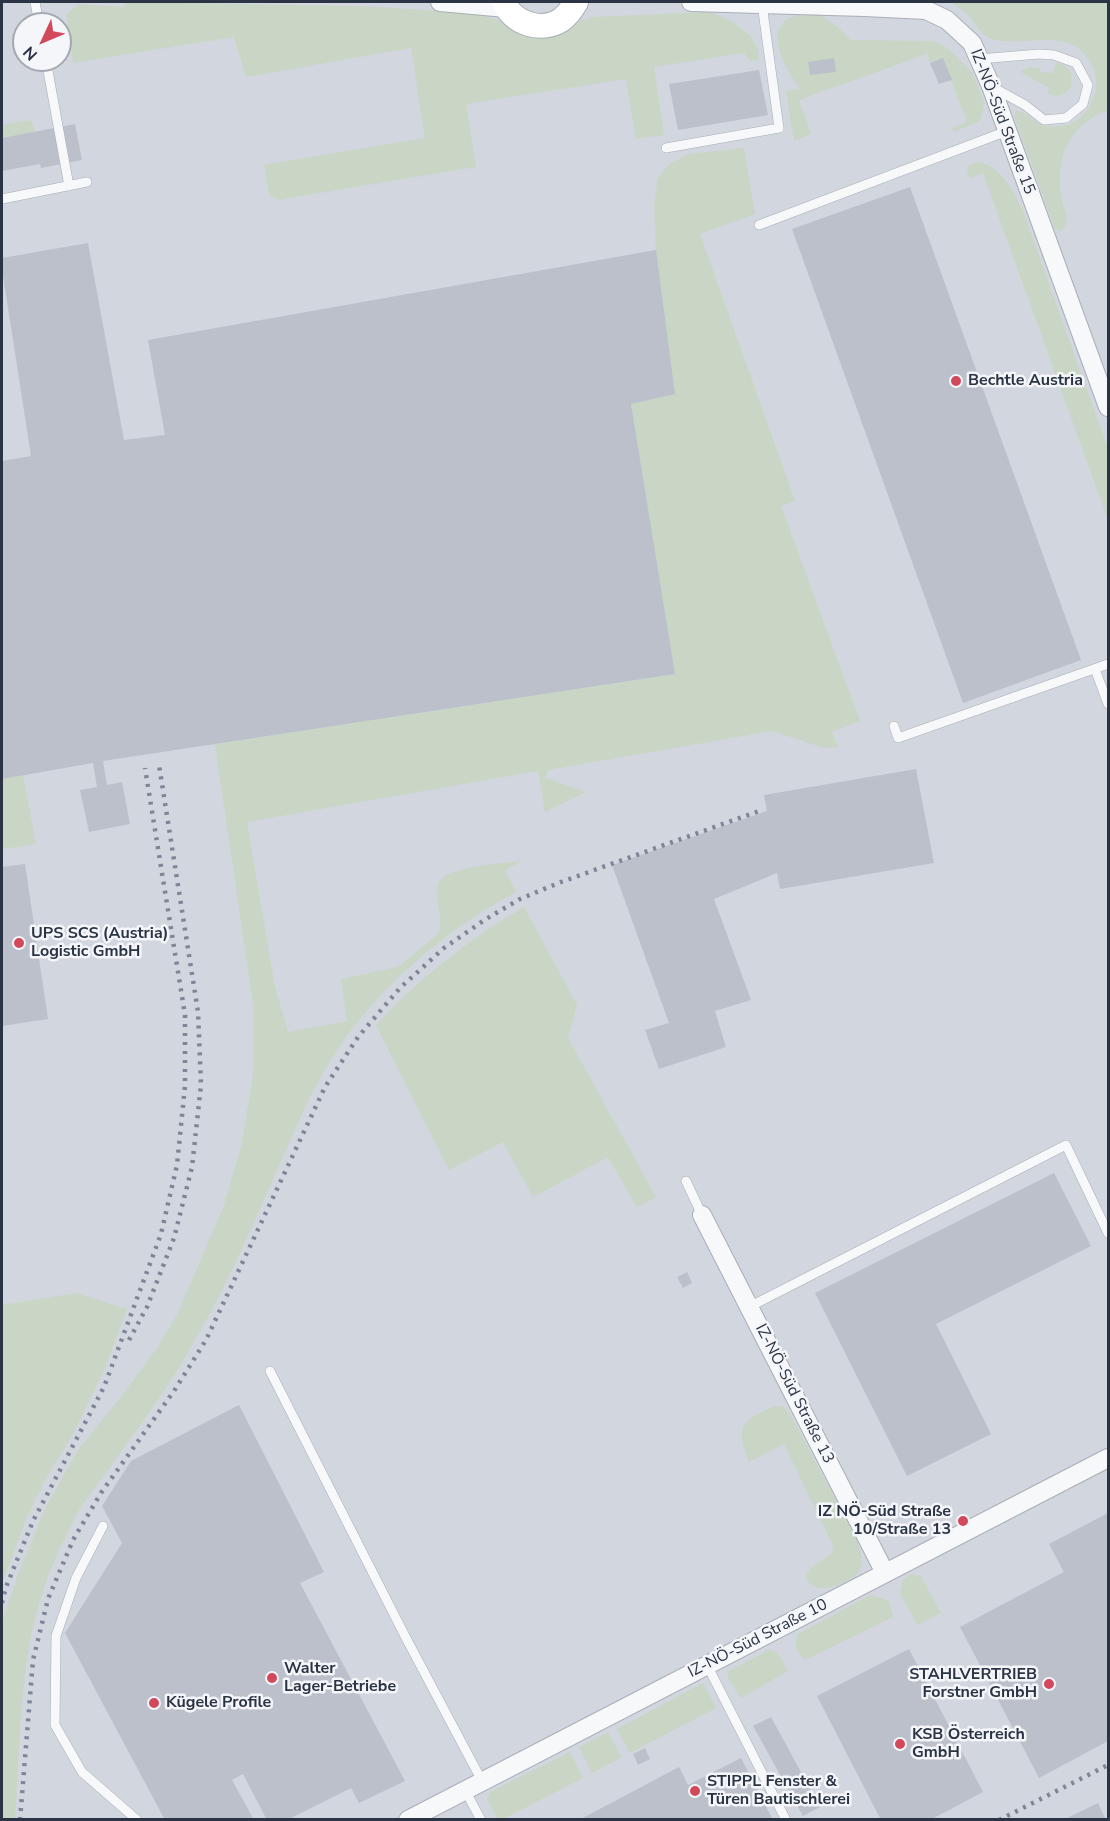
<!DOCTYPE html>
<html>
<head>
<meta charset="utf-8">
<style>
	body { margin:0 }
	#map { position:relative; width:1110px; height:1821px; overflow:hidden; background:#e4e7ec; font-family:"Nunito Sans",sans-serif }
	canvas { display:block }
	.frame { position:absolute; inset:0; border:3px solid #2b3445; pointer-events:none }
	.north { position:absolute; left:12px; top:12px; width:60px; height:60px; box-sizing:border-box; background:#f4f6f9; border:2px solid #a4a8b1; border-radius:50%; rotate:226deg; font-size:16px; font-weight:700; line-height:24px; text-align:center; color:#2b3445 }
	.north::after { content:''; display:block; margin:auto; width:21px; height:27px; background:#d1495b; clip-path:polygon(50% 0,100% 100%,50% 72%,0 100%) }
</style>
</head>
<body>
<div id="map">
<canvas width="1110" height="1821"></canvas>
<div class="frame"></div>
<div class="north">N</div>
</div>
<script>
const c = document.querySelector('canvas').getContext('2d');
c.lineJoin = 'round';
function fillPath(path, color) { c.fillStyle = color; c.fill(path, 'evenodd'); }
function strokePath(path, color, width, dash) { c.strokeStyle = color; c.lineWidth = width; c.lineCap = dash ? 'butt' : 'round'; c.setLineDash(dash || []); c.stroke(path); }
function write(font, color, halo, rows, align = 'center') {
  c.font = font + ' "Nunito Sans",sans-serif'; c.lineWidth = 5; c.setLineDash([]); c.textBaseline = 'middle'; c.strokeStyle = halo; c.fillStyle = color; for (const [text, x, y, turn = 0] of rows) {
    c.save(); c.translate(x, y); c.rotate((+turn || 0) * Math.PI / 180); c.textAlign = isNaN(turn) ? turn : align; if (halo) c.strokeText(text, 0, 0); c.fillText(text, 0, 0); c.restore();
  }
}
const built = new Path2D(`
	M2,2h959l147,23v1794l-1106,1zM24,24h36v36h-36z`);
const green = new Path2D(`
	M125,2l231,4 54,3 66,5 22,6 17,9h52l12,-8 13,-4 119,-5 22,10 18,14 7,14 1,10 -9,1 -6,-8 -90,14 10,68 -28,4 -10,-60 -160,25 10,63 -198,33 -9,-6 -5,-29 161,-27 -14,-90 -165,29 -12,-40 -161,26 -7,-48 12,-11 46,3z
	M949,2h159v108c-38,14 -53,47 -47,86 2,13 12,24 0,35l-4,-1 -3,-4 -40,-110 2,-5c16,1 19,19 41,15 4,0 10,-1 13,-2 27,-12 35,-49 15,-69 -3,-4 -6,-7 -10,-9 -28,-14 -60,2 -86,-8 -9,-4 -12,-13 -18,-20 -7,-7 -13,-12 -22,-16z
	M799,14l21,1 18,12 13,13 82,1 14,7 23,22 5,9 9,24 -3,16 -5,4 -21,8 -4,-3 16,-6 -24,-64 -13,5 -3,-9 -128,46 12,34 -17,7 -8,-50 14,-2c-12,-17 -23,-35 -23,-57l8,-12z
	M1056,63c15,2 17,12 15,25 -9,8 -13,10 -24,5l2,-5 -27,-15 -1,-2 7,-4 12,1v4l13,1z
	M31,120l4,12 -33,6v-13z
	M744,148l11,66 -55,20 95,267 -14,5 79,215 -28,11 6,15 -14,1 -52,-17 -224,39 -3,8 41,14 -41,20 -7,-41 -291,51 28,165 13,45 59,-11 -6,-42 57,-12 40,-33c6,-17 -2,-27 -1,-43 1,-3 1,-6 2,-9 10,-16 64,-19 83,-21l-17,9 11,22c-72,38 -145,101 -188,172 -21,34 -35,72 -52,108 -26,60 -53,121 -86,177 -23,40 -50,76 -77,114 -11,16 -25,32 -35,49 -14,27 -28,56 -37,85 -22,71 -21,149 -26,222l-13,1v-198l16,-48 27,-65 33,-59 42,-52 37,-50 21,-35 45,-105 18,-61 12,-72 1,-64 -39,-267 460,-70 -44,-270 44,-10 -19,-143 -2,-49 4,-24 10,-13 21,-11z
	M979,162c24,6 33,28 44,49l85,238v71l-125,-347 -13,5 -3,-7 2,-6z
	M23,775l13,69 -34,5v-70z
	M524,907l53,98 -9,33 88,159 -19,10 -29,-50 -75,40 -30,-55 -54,28 -73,-145c43,-47 93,-86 148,-118z
	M76,1293l51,16 -21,57 -34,70 -26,42 -19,39 -25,66v-278z
	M775,1406h8l7,8 67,126c3,8 7,20 3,29 -3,9 -28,21 -38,19 -5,0 -9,-3 -13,-5l-3,-8c6,-11 18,-15 27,-23l-1,-9 -48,-99 -35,18c-14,-37 -8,-41 26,-56z
	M910,1574l11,2 20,37 -23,12 -18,-32 3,-13z
	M870,1595l19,6 4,16 -88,43c-9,-9 -11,-14 -7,-26z
	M769,1650l8,2 11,19 -47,27 -12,-18 -2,-8z
	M703,1683l13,25 -86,45 -13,-24z
	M608,1732l14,25 -30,16 -13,-26z
	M570,1752l13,26 -80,41h-5l-11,-19 3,-8z`);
const building = new Path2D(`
	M834,58l2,14 -26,3 -2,-13z
	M943,58l9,22 -13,4 -9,-21z
	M759,70l9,45 -90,15 -9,-46z
	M75,124l7,36 -41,8 -1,-4 -38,7v-33z
	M910,187l171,473 -118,43 -171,-474z
	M88,243l36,197 41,-5 -17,-95 508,-90 19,144 -44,10 44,270 -572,87 4,24 15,-3 8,42 -41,8 -9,-42 17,-3 -4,-24 -91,16v-318l29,-5 -29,-187v-11z
	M916,769l18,94 -154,26 -3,-16 -63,26 37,101 -36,11 11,36 -67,22 -14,-39 24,-7 -57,-158 155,-54 -3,-16z
	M25,864l23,155 -46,7v-159z
	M1054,1173l37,73 -155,78 55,110 -84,42 -92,-183z
	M687,1272l5,11 -9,5 -6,-11z
	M239,1405l85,167 -24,11 105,198 -46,22 -8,-15 -64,32h-20l-24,-46 -11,6 22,40h-89l-100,-187 57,-90 -20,-37 29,-45z
	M1108,1513v228l-69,37 -79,-151 104,-55 -15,-28z
	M909,1649l74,143 -53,28h-49l-64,-124z
	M771,1717l49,90 -17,9 -50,-90z
	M645,1748l5,11 -12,6 -5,-11z
	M741,1758l32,62h-194l100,-53 9,18z
	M1098,1803l8,17h-43z`);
const lane = new Path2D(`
	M35,2l4,22
	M979,59l60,-5 15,1 22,8 12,22 -5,19 -17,14 -22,2 -19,-15 -31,-17
	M46,60l23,126
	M666,148l113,-20 -17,-124
	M2,199l85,-17
	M759,225l248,-94
	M1095,669l13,35
	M894,726l4,12 210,-74
	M686,1181l16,34
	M749,1307l317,-162 42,88
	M270,1371l136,267 76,143
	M103,1526l-27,52 -20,58 -1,89 27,47 55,48
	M707,1665l79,155
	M465,1790l16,30`);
const street = new Path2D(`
	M440,2l66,6
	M691,2l173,5 62,3 21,10 25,23 19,43 117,321
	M702,1215l183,358
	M408,1820l700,-362`);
const secondary = new Path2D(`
	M504,2c8,21 37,31 57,18 7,-5 11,-11 15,-18`);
const rail = new Path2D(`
	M129,1340l18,-33 27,-69 18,-71 9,-82 -3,-73 -39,-247
	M2,1603l4,-16 27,-66 71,-134 57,-153 16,-69 8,-79v-71l-40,-247
	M20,1820l13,-160 15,-61 25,-59 28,-47 73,-102 32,-51 119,-253 33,-50 42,-49 44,-40 42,-29 34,-20 41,-17 201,-72
	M999,1820l109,-55`);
const markers = [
	[956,381,6,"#d1495b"],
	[19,943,6,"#d1495b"],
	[963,1521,6,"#d1495b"],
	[272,1678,6,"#d1495b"],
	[1049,1684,6,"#d1495b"],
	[154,1703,6,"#d1495b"],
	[900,1744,6,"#d1495b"],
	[695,1791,6,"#d1495b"]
];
const streetNames = [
	["IZ-NÖ-Süd Straße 15",1002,122,69],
	["IZ-NÖ-Süd Straße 13",794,1394,63],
	["IZ-NÖ-Süd Straße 10",758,1639,-27]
];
const poiNames = [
	["Bechtle Austria",968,381],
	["UPS SCS (Austria)",31,934],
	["Logistic GmbH",31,952],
	["IZ NÖ-Süd Straße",951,1512,"right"],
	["10/Straße 13",951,1530,"right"],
	["Walter",284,1669],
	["Lager-Betriebe",284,1687],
	["STAHLVERTRIEB",1037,1675,"right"],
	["Forstner GmbH",1037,1693,"right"],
	["Kügele Profile",166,1703],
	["KSB Österreich",912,1735],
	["GmbH",912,1753],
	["STIPPL Fenster &",707,1782],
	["Türen Bautischlerei",707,1800]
];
fillPath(built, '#d2d6de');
fillPath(green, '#c9d6c5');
fillPath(building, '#bbc0ca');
strokePath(lane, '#a9aeb7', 10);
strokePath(street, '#a9aeb7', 20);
strokePath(secondary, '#a9aeb7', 26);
strokePath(lane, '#f7f8fa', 9);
strokePath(street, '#f7f8fa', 18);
strokePath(secondary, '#fff', 24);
strokePath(rail, '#7d8696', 4.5, [3, 6]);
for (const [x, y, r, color] of markers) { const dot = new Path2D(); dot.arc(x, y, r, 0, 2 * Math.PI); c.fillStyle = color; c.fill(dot); strokePath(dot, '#f4f6f9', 2); }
write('16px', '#2b3445', '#f4f6f9', streetNames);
write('bold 16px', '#2b3445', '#f4f6f9', poiNames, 'left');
</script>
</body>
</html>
